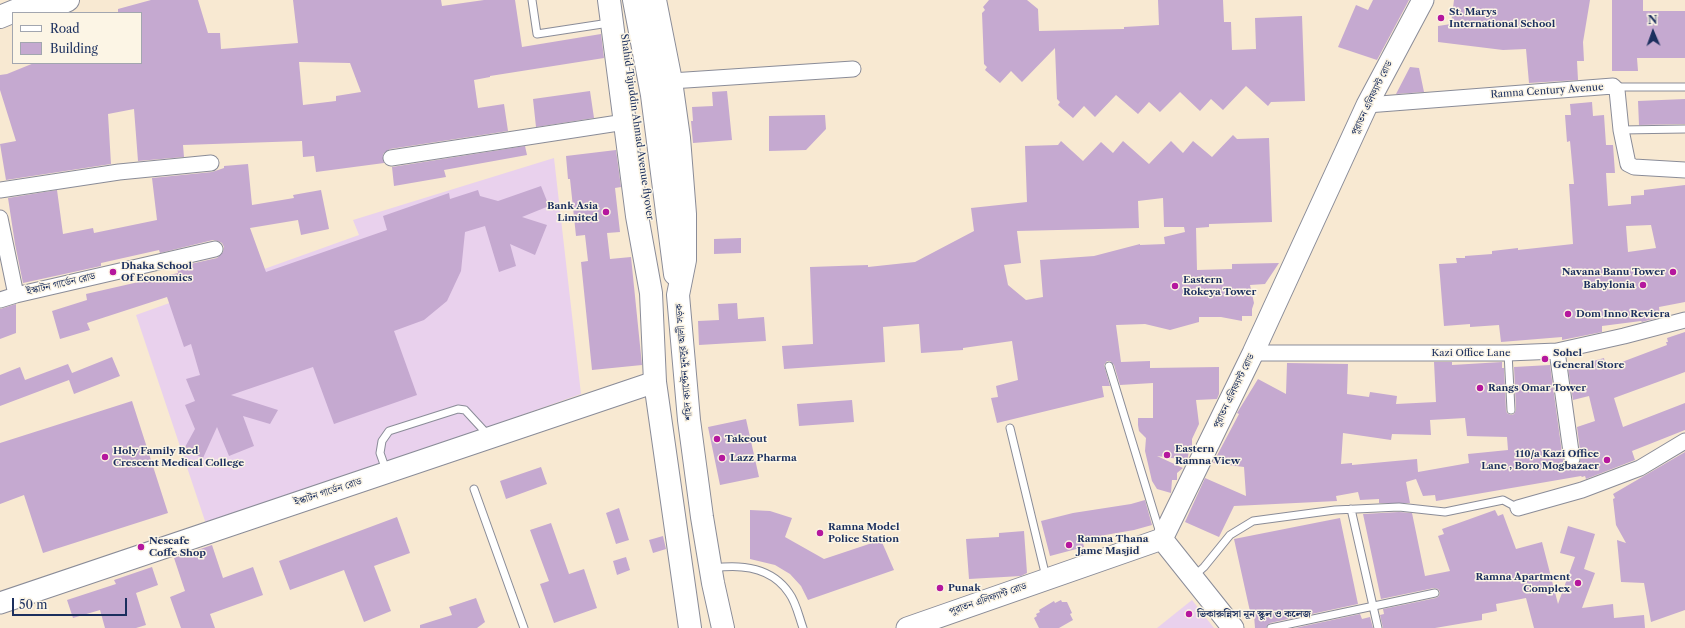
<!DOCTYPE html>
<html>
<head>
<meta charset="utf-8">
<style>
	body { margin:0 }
	#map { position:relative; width:1685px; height:628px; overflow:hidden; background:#f8e9d2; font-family:"Libre Caslon Text",serif }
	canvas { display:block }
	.legend { position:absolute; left:12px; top:12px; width:130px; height:52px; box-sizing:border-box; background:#fcf5e5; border:1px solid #a2a6af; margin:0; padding:5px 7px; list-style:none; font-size:12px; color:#1b2f5e }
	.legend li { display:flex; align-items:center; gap:8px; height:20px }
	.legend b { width:20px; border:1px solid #a2a6af }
	.north { position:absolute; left:1633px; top:12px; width:40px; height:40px; -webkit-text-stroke:3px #fcf5e5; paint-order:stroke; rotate:358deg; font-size:11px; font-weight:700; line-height:16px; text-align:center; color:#1b2f5e }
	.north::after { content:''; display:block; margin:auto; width:14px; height:18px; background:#1b2f5e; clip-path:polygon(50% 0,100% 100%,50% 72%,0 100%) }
	.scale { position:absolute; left:12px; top:598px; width:115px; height:18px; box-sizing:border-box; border:2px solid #1b2f5e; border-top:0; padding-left:5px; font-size:12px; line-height:14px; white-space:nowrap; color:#1b2f5e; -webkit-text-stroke:3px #fcf5e5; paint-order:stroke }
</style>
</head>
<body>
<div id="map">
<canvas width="1685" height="628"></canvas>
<ul class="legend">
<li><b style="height:5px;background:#fff"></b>Road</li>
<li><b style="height:11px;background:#c5a9d0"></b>Building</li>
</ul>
<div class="north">N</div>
<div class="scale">50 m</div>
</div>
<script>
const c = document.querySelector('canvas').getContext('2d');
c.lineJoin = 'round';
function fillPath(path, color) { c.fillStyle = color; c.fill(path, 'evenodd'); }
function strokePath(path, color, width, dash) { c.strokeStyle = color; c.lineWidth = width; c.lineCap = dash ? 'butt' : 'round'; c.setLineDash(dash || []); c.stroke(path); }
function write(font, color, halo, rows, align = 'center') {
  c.font = font + ' "Libre Caslon Text","Noto Serif Bengali",serif'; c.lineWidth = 3; c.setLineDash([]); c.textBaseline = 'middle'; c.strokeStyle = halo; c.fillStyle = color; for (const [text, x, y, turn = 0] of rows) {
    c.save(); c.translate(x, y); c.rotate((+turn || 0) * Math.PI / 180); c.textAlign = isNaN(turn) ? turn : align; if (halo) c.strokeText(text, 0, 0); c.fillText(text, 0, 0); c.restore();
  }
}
const built = new Path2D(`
	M554,158l27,236 -374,133 -71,-212 223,-80 -6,-15z
	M1192,600l22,28h-57z`);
const building = new Path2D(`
	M151,0h47l10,33h12l1,16 77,-6 -5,-43h148l1,6 42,-6h31l7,47 79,-13 3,24 -114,18v1l-16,3 4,28 26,-4 4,27 -118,18 -7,5 1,9 -68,9 -2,-16 -11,1 -1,-16 -119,4 1,12 -46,4 -4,-52 -26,5 3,50 -105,16 -6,-36 16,-3 -16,-51v-15l7,-1 27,-11h107v-50h-23v-4zM299,62l51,1 11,29 -25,4v5l-33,4z
	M989,0h38l11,9 1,22 85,-2v-2l35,-2 -1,-25h65l1,22h7l1,28 24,-1 -1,-31 47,-2 3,85 -34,1 -3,4 -22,-20 -23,24 -12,-11 -11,12 -20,-19 -20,20 -11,-10 -11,12 -22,-19 -21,22 -11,-11 -11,12 -15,-13 2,-3 -3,-3 -2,-51 -33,34 -11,-11 -11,12 -15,-13 2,-3 -3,-3 -2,-51 3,-3 -2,-3z
	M1373,0h36l-32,60 -39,-13 18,-42 12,5z
	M1454,0h136l-7,42 1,19h-7l1,19 -49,3 -3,-34 -23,1 -65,-8v-16l13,-2z
	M1612,0h31v11h42v47h-48l1,13h-26z
	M1410,67l9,1 5,24 -28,2z
	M590,91l4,27 -58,9 -3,-28z
	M727,91l5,49 -39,3 -2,-22h2l-1,-14 21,-1 -1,-14z
	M1685,99v25l-46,1 -1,-24z
	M1592,102l1,14 11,-1 2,30h7l2,28h-9l2,33 23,-2v-8l13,-1v-5l41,-5v117l-26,5 1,10 -18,5 -1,-1 -39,5v6l-40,8v-3l-61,5 -2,-17 -29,2v-3l-26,2 -5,-62 18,-1 -1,-5h9v-2l27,-2v-3l26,-3v2l55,-6 -4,-60h5l-4,-43 -3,1 -2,-27h6l-1,-11zM1651,225l5,23 -28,4 -2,-26z
	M825,115l1,14 -20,21 -37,1v-35z
	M1233,135l4,4 32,-1 3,84 -63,2v3l-13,1 1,42 35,-1v-5l47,-1 -14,21 -15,1 4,18 -2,6v7h-10v5l-21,-4h-22v5l-29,8 -25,-6 -29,1 5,37 29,-1v7l69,-1v27l-2,5 -21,1 3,24 -7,15v10l-1,3h-2l-2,8 -30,-4 26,12 -6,5v7h-5l-1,13 -14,-4 -5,-8 -7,-30 1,-13 -7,-7 -1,-6v-7h15v-35l-33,2 -6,-20 -4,-4h-3l-3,4 6,21h-8l2,11 -107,26 -6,-25 7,-1 -2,-11 22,-6 -6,-39 -49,7v2l-42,3 -2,-29 -36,3 2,35 -101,7 -2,-23 31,-2 -3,-77 58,-2v2l47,-5 59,-31 -3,-23 56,-6 -2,-56 33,-1 3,-4 22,20 18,-19 12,11 10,-12 26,23 22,-23 12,12 10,-12 19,16zM1163,198l1,29h20l1,5 -21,5 1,7 -25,1v-1l-46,12 -54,4 3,37 -17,3 -18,-15 -4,-20 17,-2 -4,-32 122,-3 -1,-27z
	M525,146l2,9 -83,15 2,7 -52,9 -2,-19z
	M616,150l5,37 -6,1 5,44 -13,1 3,26 21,-2 11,108 -50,5 -11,-108 7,-1 -3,-26 -9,1 -6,-57h-2l-2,-23z
	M248,164l4,41 42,-7 -1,-3 28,-5 8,39 -28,6 -3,-15 -48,8 16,44 121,-42 -4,-14 66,-23 1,6 28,-9 2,6 18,5 43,-15 8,20 -27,11 25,8 -12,30 -25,-11 6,22 -17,6 -14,-46 -20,6 -4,39 -14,30 -23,19 -30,11 23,64 -83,29 -21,-57 -82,28 47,15 -8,14 -27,-8 11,30 -25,10 -12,-29 -14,31 -19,-9 11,-20 -10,-24 10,-4 -9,-22 14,-4 -9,-31 -7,3 -17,-50 -80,26 3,7 -30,9 -8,-28 35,-11 -1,-6 92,-21 -1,-6 40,-9 6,-6 1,-5 -2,-4 -4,-2 -5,-1 -53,13 -1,-3 -58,13v3l-78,17 -8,-39 -7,-46 49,-8 6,44 30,-6 1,5 63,-13 -5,-42 60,-6 12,-4v-2z
	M741,238v15l-27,1v-15z
	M737,303l1,16 26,-2 2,24 -67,4 -1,-24 21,-1 -1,-16z
	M16,304v29l-16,6v-30z
	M1685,332v40l-71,26 9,29 62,-24v27l-53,21 3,9 -49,19 -1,-3 -3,1 -1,-1 -145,25 -1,-6 -12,1 -7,-17 -10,3 4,21h-31v-4l-19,1 -2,-8 -22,4 1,5 -103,5 -15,31 -34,-15 20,-44 41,18 -2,-29 -31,-4 26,-49 -2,-1 21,-34 28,15 1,-31 61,1 -1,30 22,3 1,-5 27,4 -1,8 40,-2 -2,-40h18v3l50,-3v6h2l2,42 1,3 4,2 3,-1 2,-4 -2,-43 36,-2 13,95 2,5 8,3 5,-2 3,-8 -4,-31 18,-6 -6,-25 -16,4 -5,-32 36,-10 2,10 61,-23 -1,-3h2l-1,-4zM1465,418l2,18 40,1 1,13 -40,4 1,9 -51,9 -1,-13 -65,6v-2l-11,1 2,-31 48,7 1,-6 39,1 -1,-15z
	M112,357l8,19 -46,18 -5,-14 -69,26v-31l20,-8 5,13 43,-16 4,9z
	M852,400l2,22 -55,4 -2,-22z
	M132,401l36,112 -125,40 -19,-58 -24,9v-61z
	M746,419l13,58 -39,8 -12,-58z
	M1685,452v158l-34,12 -7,-39 -23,-1 -4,-42 9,3 -10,-18 -3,-26 2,-1 -2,-4z
	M541,467l6,17 -41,15 -6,-18z
	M1145,500l7,25 -18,5 -52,9 2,8 -34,9 -9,-35 32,-8 58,-9z
	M619,508l10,32 -13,4 -10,-31z
	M750,510l20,1 22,7 -7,19 39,22 57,-19 13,30 -86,30 -7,-14 -11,-12 -15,-9 -25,-6z
	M1495,510l3,6 5,-2 13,35 26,-7 16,62 17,-47 -15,-4 8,-27 27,8 -11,35 11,4 -13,35 31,-4 1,14 30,-3 1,13h-111l-8,-30 -30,6 1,7 -15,3v6l-47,8h-52l-3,-13 4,-1 -1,-5 53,-11 3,-2 1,-4 -2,-3 -4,-1 -53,11 -18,-85 36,-2 13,1 13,63 25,-5 -12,-35 6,-2 -2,-5z
	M397,517l13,36 -36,13 17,45 -27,11 -20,-52 -54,20 -11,-29z
	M1340,518l18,86 -88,19 -4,5h-11l-1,-13 -3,1 -17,-77z
	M551,523l18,51 15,-5 13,39 -43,15 -14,-39 9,-3 -19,-51z
	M1024,531l3,42 -6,3 -52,3 -3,-40 33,-2v-4z
	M663,536l3,13 -13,4 -4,-13z
	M212,545l11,33 30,-11 10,28 -53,19 5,14h-34l-11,-31 15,-6 -11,-33z
	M626,557l4,13 -13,5 -4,-14z
	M152,567l6,18 -22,8 10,32 -10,3h-31l-5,-18 -27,8 -6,-18 49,-16 -2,-4z
	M476,598l9,24 -8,6h-57v-3l32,-10 -3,-8z
	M1061,600l1,2h5l5,11 -2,1 3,6 -14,8h-20l-5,-10 3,-2 -1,-2 4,-2 -1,-2 15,-9 1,2z
	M1360,614l2,5 8,-2 3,11h-78z`);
const lane = new Path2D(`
	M532,0l5,34 72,-11
	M1615,87h70
	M1621,130l64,-1
	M1508,353l3,57
	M1109,366l51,167
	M1010,428l36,149
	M386,470l-6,-17 2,-12 7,-10 69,-22 7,1 24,26
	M474,489l50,139
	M1351,509l27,119
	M714,568c28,-4 58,0 75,25 7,9 10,24 14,35
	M1194,576l10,-9 26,-32 23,-14 82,-11 64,-3 46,5 58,-12 15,8
	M1271,628l164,-35`);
const street = new Path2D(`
	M671,81l182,-12
	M1367,105l246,-19 4,4 4,40 7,34 6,3 51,3
	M391,158l234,-36
	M0,190l119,-18 92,-9
	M0,218l16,77
	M0,300l16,-5 199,-46
	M1557,351l15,108
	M1253,353h255l49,-2 67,-15 61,-16
	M1518,508l64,-18 58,-22 45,-27`);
const secondary = new Path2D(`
	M1162,539l71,89
	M0,603l655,-221
	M907,628l255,-89 91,-186 114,-248 56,-105`);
const primary = new Path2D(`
	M609,0l28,216 14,77 4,89 35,246
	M634,0l18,95 23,179
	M655,0l16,81 8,57 6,76v46l-7,35 11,125 13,97 11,66 10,45
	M40,13l28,-13
	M0,17l41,-17`);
const markers = [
	[1441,18,4,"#b5179e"],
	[606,212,4,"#b5179e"],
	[113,272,4,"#b5179e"],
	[1673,272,4,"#b5179e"],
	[1643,285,4,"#b5179e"],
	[1175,286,4,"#b5179e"],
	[1568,314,4,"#b5179e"],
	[1545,359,4,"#b5179e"],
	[1480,388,4,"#b5179e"],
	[717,439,4,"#b5179e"],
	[1167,455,4,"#b5179e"],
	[105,457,4,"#b5179e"],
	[722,458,4,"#b5179e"],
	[1607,460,4,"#b5179e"],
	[820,533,4,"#b5179e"],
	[1069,545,4,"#b5179e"],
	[141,547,4,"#b5179e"],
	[1578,583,4,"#b5179e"],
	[940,588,4,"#b5179e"],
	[1189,614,4,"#b5179e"]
];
const poiNames = [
	["St. Marys",1449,12],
	["International School",1449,24],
	["Bank Asia",598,206,"right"],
	["Limited",598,218,"right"],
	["Dhaka School",121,266],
	["Of Economics",121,278],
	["Navana Banu Tower",1665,272,"right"],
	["Eastern",1183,280],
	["Rokeya Tower",1183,292],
	["Babylonia",1635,285,"right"],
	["Dom Inno Reviera",1576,314],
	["Sohel",1553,353],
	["General Store",1553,365],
	["Rangs Omar Tower",1488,388],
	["Takeout",725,439],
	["Eastern",1175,449],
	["Ramna View",1175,461],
	["Holy Family Red",113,451],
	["Crescent Medical College",113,463],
	["110/a Kazi Office",1599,454,"right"],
	["Lane , Boro Mogbazaer",1599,466,"right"],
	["Lazz Pharma",730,458],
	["Ramna Model",828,527],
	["Police Station",828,539],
	["Ramna Thana",1077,539],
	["Jame Masjid",1077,551],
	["Nescafe",149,541],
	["Coffe Shop",149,553],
	["Ramna Apartment",1570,577,"right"],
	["Complex",1570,589,"right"],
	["Punak",948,588],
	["ভিকারুন্নিসা নূন স্কুল ও কলেজ",1197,614]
];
const streetNames = [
	["Ramna Century Avenue",1547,91,-4],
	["পুরাতন এলিফ্যান্ট রোড",1372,98,-64],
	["Shahid Tajuddin Ahmad Avenue flyover",637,127,82],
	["ইস্কাটন গার্ডেন রোড",61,284,-13],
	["Kazi Office Lane",1471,353],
	["শহিদ ক্যাপ্টেন মুনসুর আলী সড়ক",684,362,-95],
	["পুরাতন এলিফ্যান্ট রোড",1234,391,-64],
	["ইস্কাটন গার্ডেন রোড",328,492,-18],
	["পুরাতন এলিফ্যান্ট রোড",988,599,-19]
];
fillPath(built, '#e9d1ed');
fillPath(building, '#c5a9d0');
strokePath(lane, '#8a8c98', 9);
strokePath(street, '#8a8c98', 17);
strokePath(secondary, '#8a8c98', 23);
strokePath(primary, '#8a8c98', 24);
strokePath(lane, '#fff', 7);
strokePath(street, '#fff', 15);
strokePath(secondary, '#fff', 21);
strokePath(primary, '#fff', 22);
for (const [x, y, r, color] of markers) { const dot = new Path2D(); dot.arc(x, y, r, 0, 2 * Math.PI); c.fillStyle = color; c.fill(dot); strokePath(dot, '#fcf5e5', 1.5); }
write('bold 10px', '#1b2f5e', '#fcf5e5', poiNames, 'left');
write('10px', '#1b2f5e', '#fcf5e5', streetNames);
</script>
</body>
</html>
